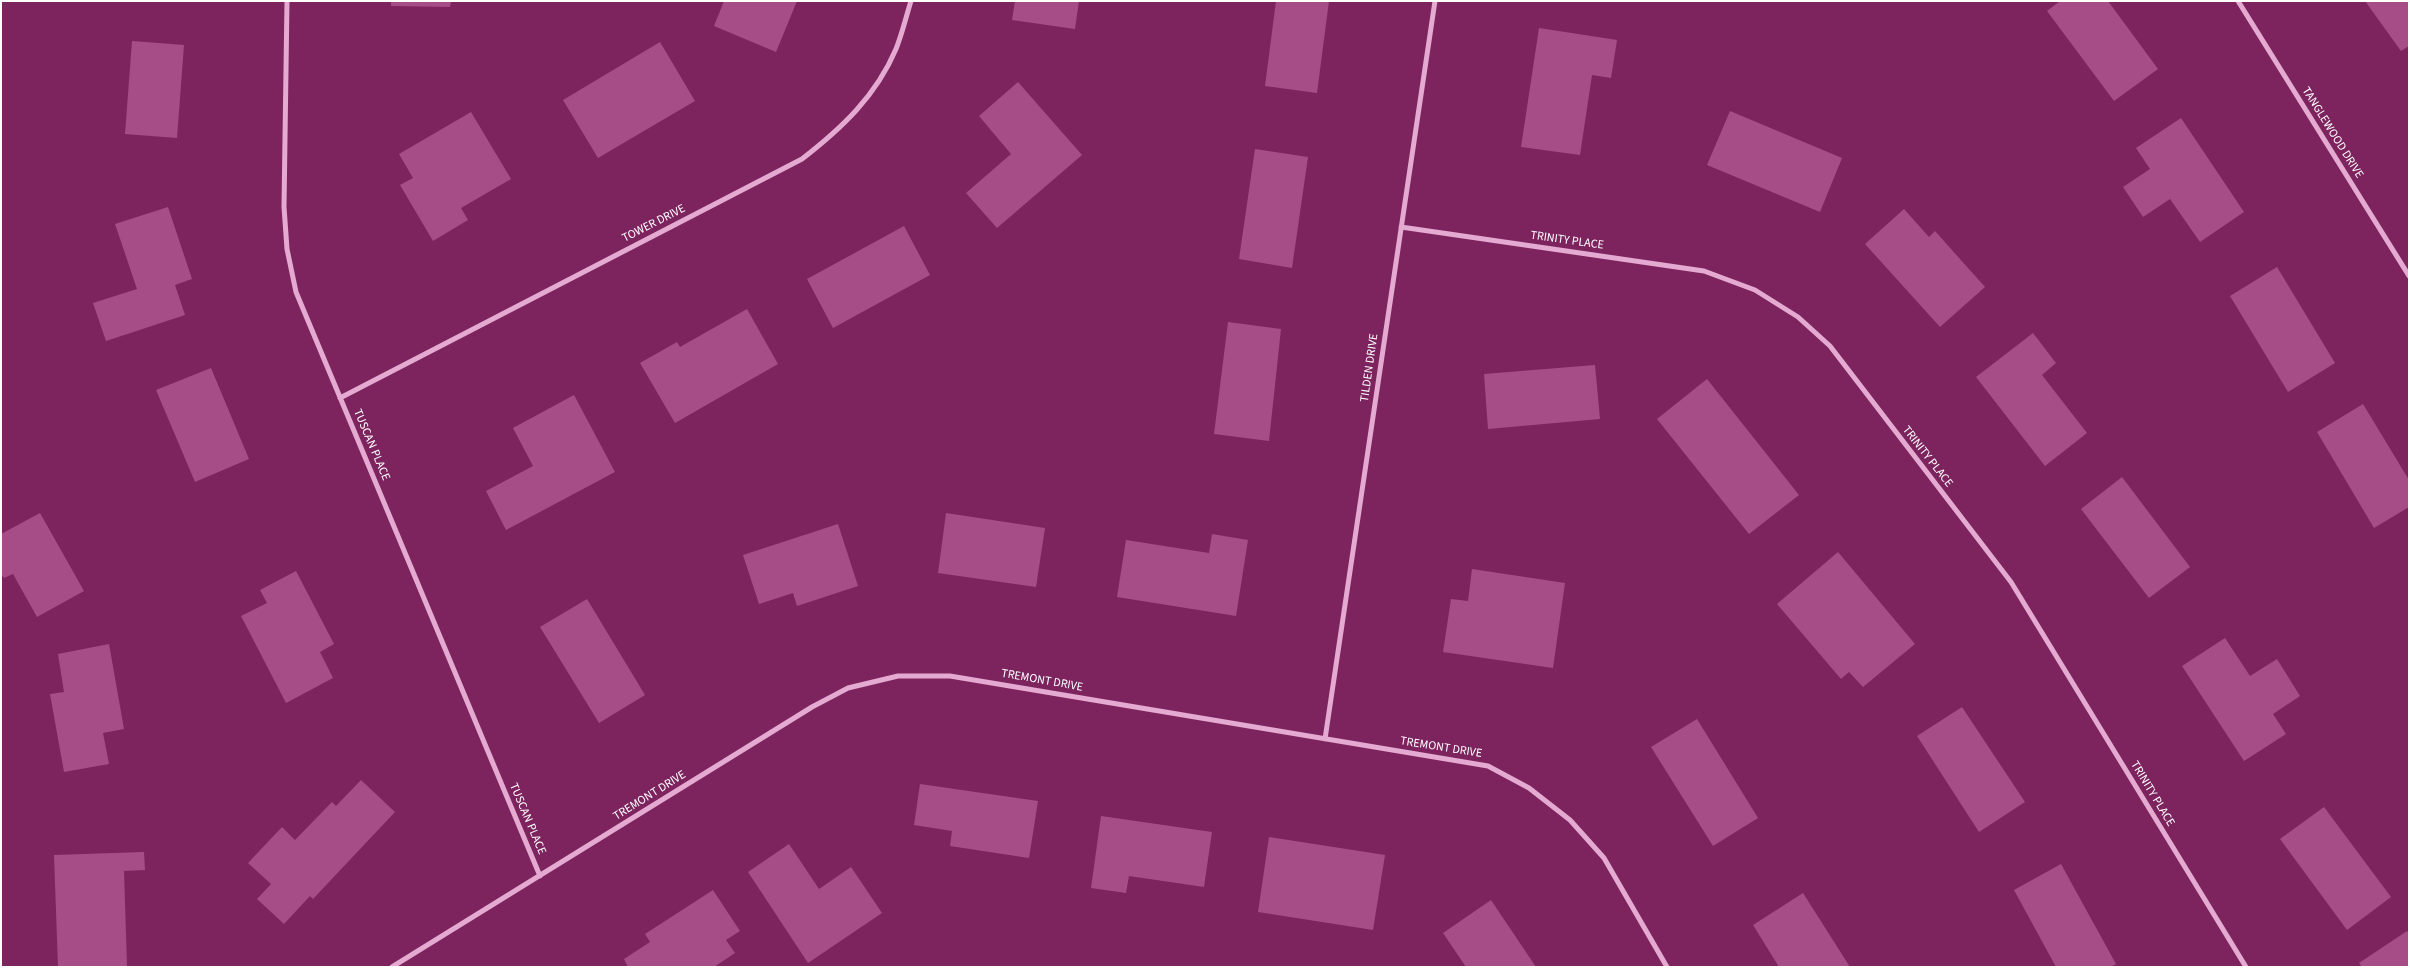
<!DOCTYPE html>
<html>
<head>
<meta charset="utf-8">
<style>
	body { margin:0 }
	#map { position:relative; width:2410px; height:968px; overflow:hidden; background:#7d245f; font-family:"Source Sans 3",sans-serif }
	canvas { display:block }
	.frame { position:absolute; inset:0; border:2px solid #fff; pointer-events:none }
</style>
</head>
<body>
<div id="map">
<canvas width="2410" height="968"></canvas>
<div class="frame"></div>
</div>
<script>
const c = document.querySelector('canvas').getContext('2d');
c.lineJoin = 'round';
function fillPath(path, color) { c.fillStyle = color; c.fill(path, 'evenodd'); }
function strokePath(path, color, width, dash) { c.strokeStyle = color; c.lineWidth = width; c.lineCap = dash ? 'butt' : 'round'; c.setLineDash(dash || []); c.stroke(path); }
function write(font, color, halo, rows, align = 'center') {
  c.font = font + ' "Source Sans 3",sans-serif'; c.lineWidth = 4; c.setLineDash([]); c.textBaseline = 'middle'; c.strokeStyle = halo; c.fillStyle = color; for (const [text, x, y, turn = 0] of rows) {
    c.save(); c.translate(x, y); c.rotate((+turn || 0) * Math.PI / 180); c.textAlign = isNaN(turn) ? turn : align; if (halo) c.strokeText(text, 0, 0); c.fillText(text, 0, 0); c.restore();
  }
}
const building = new Path2D(`
	M391,1h60l-1,6 -59,-1z
	M724,1h73l-21,51 -62,-26z
	M1015,1h64l-4,28 -63,-9z
	M1276,1h53l-12,92 -52,-7z
	M2060,1h48l50,68 -44,32 -67,-90z
	M2365,1h44v45l-8,5z
	M1539,28l78,12 -6,38 -19,-3 -12,80 -59,-8z
	M132,41l52,4 -7,93 -52,-4z
	M660,42l35,59 -97,57 -35,-58z
	M1018,82l64,73 -85,73 -31,-35 45,-39 -32,-38z
	M1730,111l112,47 -22,54 -113,-47z
	M471,112l40,67 -50,29 7,12 -35,21 -33,-56 13,-7 -14,-24z
	M2181,118l63,94 -44,30 -30,-43 -27,18 -20,-30 27,-18 -14,-21z
	M1255,149l53,8 -16,111 -53,-9z
	M168,207l24,72 -17,6 10,30 -79,26 -13,-38 44,-14 -22,-65z
	M1904,209l25,28 6,-6 50,56 -45,40 -75,-83z
	M904,226l26,49 -97,53 -26,-49z
	M2277,267l58,96 -47,29 -58,-96z
	M747,309l31,55 -103,59 -35,-60 37,-21 3,5z
	M1228,322l53,7 -12,112 -55,-7z
	M2033,333l23,30 -14,12 45,58 -42,33 -69,-89z
	M1595,365l5,54 -112,10 -4,-55z
	M211,368l38,91 -54,23 -39,-92z
	M1707,379l92,116 -50,39 -92,-115z
	M574,395l41,77 -109,58 -20,-39 47,-25 -20,-38z
	M2363,404l46,76v27l-35,21 -57,-96z
	M2122,477l68,90 -41,31 -68,-89z
	M40,513l44,78 -47,26 -24,-43 -9,4 -3,-4v-40z
	M946,513l99,15 -9,59 -98,-14z
	M838,524l20,62 -61,20 -4,-13 -34,11 -16,-49z
	M1212,534l36,6 -12,76 -119,-19 9,-57 83,13z
	M1838,552l77,92 -52,43 -14,-15 -8,7 -64,-75z
	M1472,569l93,14 -12,85 -110,-16 8,-53 17,2z
	M296,571l38,73 -14,8 13,26 -47,25 -45,-87 26,-13 -7,-13z
	M587,599l58,96 -46,28 -59,-96z
	M2225,638l25,38 27,-17 23,37 -27,18 13,20 -42,27 -62,-95z
	M109,644l15,85 -21,4 6,31 -45,8 -14,-78 14,-2 -6,-38z
	M1962,707l63,95 -46,30 -62,-96z
	M1697,719l61,99 -45,28 -62,-99z
	M361,780l34,32 -82,87 -3,-3 -26,28 -27,-25 14,-15 -23,-21 34,-36 13,13 37,-38 4,4z
	M920,784l118,17 -9,57 -79,-12 2,-15 -38,-6z
	M2324,807l67,90 -44,33 -67,-91z
	M1101,816l111,16 -8,55 -75,-11 -3,17 -35,-5z
	M1269,837l116,18 -12,75 -115,-18z
	M789,844l30,45 32,-22 31,46 -74,50 -60,-91z
	M144,852l1,18 -21,1 3,95 -69,1 -4,-112z
	M2061,864l55,100 -6,3h-54l-42,-77z
	M713,890l27,41 -14,9 9,13 -21,14h-86l-4,-8 26,-17 -5,-8z
	M1803,893l47,74h-71l-26,-42z
	M1491,900l45,67h-70l-23,-34z
	M2407,931l2,3v33h-47l-3,-4z`);
const minor = new Path2D(`
	M287,1l-3,206 3,42 9,43 244,584
	M2238,1l171,275
	M1401,227l303,44 51,19 43,27 32,29 181,236 235,385
	M340,398l462,-239c40,-31 74,-63 94,-110 6,-15 10,-32 15,-48
	M1325,739l110,-738
	M392,967l420,-260 36,-19 50,-12h52l538,90 41,22 41,32 34,38 63,109`);
const streetNames = [
	["TANGLEWOOD DRIVE",2332,133,58],
	["TOWER DRIVE",654,224,-27],
	["TRINITY PLACE",1567,241,8],
	["TILDEN DRIVE",1370,368,-82],
	["TUSCAN PLACE",371,445,67],
	["TRINITY PLACE",1927,457,52],
	["TREMONT DRIVE",1042,681,10],
	["TREMONT DRIVE",1441,748,9],
	["TRINITY PLACE",2152,794,59],
	["TREMONT DRIVE",650,796,-32],
	["TUSCAN PLACE",527,819,67]
];
fillPath(building, '#a64d88');
strokePath(minor, '#e5aad2', 5);
write('12px', '#fff', '#7d245f', streetNames);
</script>
</body>
</html>
